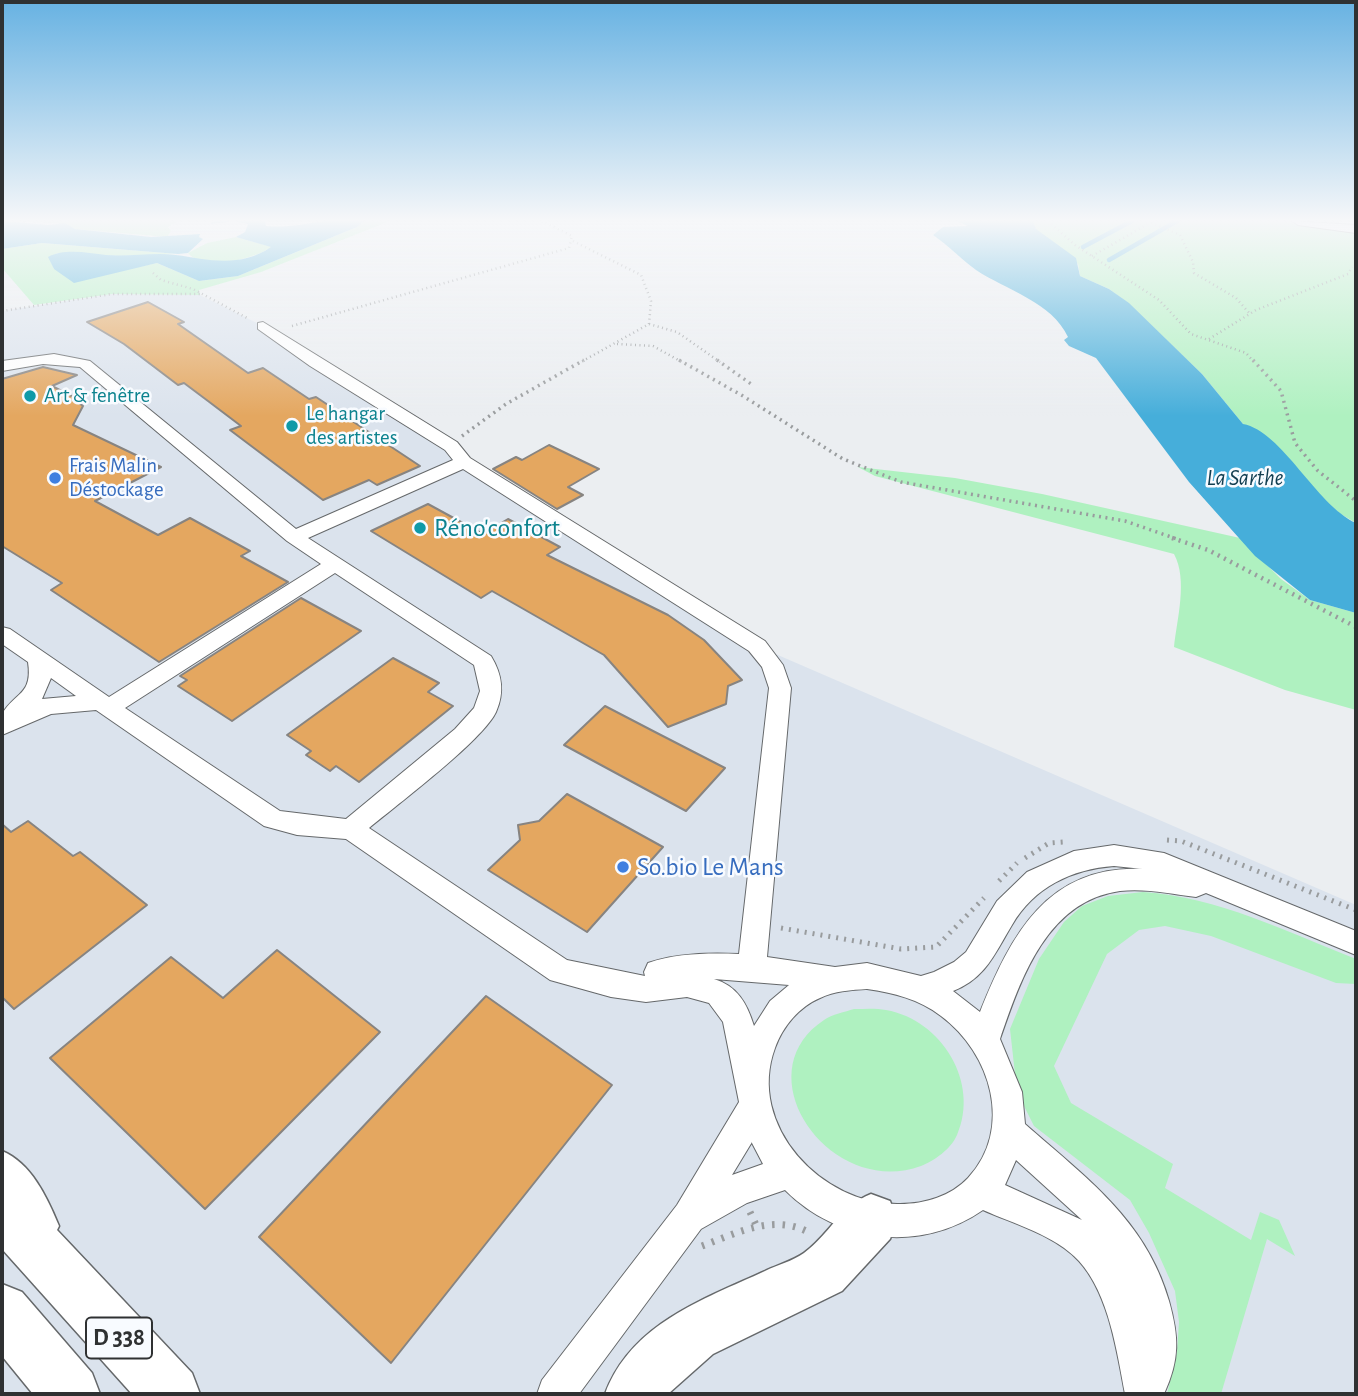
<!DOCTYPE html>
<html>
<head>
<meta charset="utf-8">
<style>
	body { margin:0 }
	#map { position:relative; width:1358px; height:1396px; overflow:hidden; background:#ebeef1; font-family:"Alegreya Sans",sans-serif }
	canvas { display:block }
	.frame { position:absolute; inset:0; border:4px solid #2f3132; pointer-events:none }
</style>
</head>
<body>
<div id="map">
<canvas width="1358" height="1396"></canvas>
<div class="frame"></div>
</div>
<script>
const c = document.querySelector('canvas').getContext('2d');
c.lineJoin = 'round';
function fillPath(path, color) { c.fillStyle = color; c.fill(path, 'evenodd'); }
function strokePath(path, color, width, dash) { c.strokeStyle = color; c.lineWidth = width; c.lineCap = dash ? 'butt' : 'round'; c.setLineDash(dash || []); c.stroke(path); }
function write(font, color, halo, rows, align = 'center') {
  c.font = font + ' "Alegreya Sans",sans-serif'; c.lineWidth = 5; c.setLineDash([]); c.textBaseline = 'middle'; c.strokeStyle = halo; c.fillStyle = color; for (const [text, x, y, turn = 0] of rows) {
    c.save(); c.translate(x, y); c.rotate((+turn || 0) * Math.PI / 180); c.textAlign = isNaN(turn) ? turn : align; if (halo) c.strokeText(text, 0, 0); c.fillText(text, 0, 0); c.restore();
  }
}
const built = new Path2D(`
	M112,294l88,1 63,31 494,320 599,259v489h-1354v-1083z`);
const green = new Path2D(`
	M18,221h160l-10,6 3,4 -4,6 -92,-8c-15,-9 -39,-5 -57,-8z
	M364,221h26l-129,51 -62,18 1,5 -88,-1 -78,11 -32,-37v-19l40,-6 136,11 -58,2 -62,-3 -9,4 5,12h74l29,-6 42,18 39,-5 119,-49z
	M1033,221h243l80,9v293l-17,-10 -96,-89 -41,-50 -74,-71 -19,-14 -29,-13 -2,-12 -42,-35z
	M236,237l36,10c-19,12 -68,25 -84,6l19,-10z
	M858,467l97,11 87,16 198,44 41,41 29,21 46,13v97l-71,-20 -111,-43c3,-28 14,-67 0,-93l-299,-78z
	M1143,892c75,5 144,40 213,67v25l-20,-1 -125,-47 -46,-10 -26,4 -32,24 -53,112 17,37 102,61 -8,24 86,52 9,-28 19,8 16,36 -28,-17 -46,155h-54l10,-42 2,-30 -4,-31 -26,-58 -19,-33 -96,-74 -17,-34 -7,-63 29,-70 25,-37 18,-16 26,-10z
	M854,1009c10,0 22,-1 32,1 56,10 94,73 71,125 -6,14 -23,26 -36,31 -91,33 -179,-92 -97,-146 8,-6 21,-8 30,-11z`);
const water = new Path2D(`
	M2,221l47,4 16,-2 10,6 76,8 49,-3 -1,3 4,2 -15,14 -10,1 -136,-11 -40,6z
	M214,221h51l1,5c21,2 38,-2 58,-5 13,-2 27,0 40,0l-7,6 -119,49 -39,5 -42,-18 -83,20 -20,-14 -6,-12c17,-9 40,-4 58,-2 23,2 48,-3 70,0 30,4 63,14 95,-8l-35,-10 9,-5 3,-8 -14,-3 -24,3z
	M957,221h76l3,8 40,29 4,18 29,13 20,14 73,71 41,50c39,7 73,81 113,99v90l-46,-13 -55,-44 -66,-74 -93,-124 -27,-12 -5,-6 4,-3c-16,-35 -62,-47 -92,-67 -15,-11 -27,-24 -43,-35l10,-8 25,-1z`);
const stream = new Path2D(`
	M1083,247l49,-26
	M1109,260l68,-39`);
const building = new Path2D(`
	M148,302l36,20 -6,2 70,49 15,-5 46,31 7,-2 104,69 -43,19 -8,-5 -46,20 -93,-70 11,-4 -33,-25 -24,-18 -6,2 -54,-41 -37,-22z
	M43,367l34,8 -25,11 29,15 -2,2 4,3 -10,19 88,42 -66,34 63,34 32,-17 60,33 -9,5 47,26 -129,80 -108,-72 11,-7 -60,-37v-167z
	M549,445l50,24 -31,18 15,8 -26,14 -64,-40 23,-12 6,3z
	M428,504l55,30 25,-15 52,28 -13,8 121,60 36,25 38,40 -14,6 -2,18 -58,23 -64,-72 -112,-64 -11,7 -110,-67z
	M301,598l60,33 -129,90 -54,-35 9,-6 -7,-4z
	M393,658l46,25 -11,9 25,14 -94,76 -23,-16 -6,5 -24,-16 5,-4 -24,-16z
	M605,706l50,26 70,36 -39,43 -122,-66z
	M567,794l96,53 -76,85 -99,-62 32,-30 -2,-15 21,-4z
	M28,821l45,35 7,-4 67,53 -133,104 -12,-12v-173l9,8z
	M277,950l103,82 -175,177 -155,-151 121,-101 52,41z
	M486,996l126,89 -221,278 -132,-126z`);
const pathFar4 = new Path2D(`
	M1048,221l27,24 84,55 32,34 55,19 8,9
	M1147,221l33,14 13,27 1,11 42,25 15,17
	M573,241l68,34 10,26 -2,23 -68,38
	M1092,256l61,-35
	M153,273l8,7 32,9 56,30
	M2,311l110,-17h91
	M649,324l28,8 43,30
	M292,326l277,-78 3,-12 -30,-15
	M1209,339l47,-29 92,-36 4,-7
	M617,344l36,2 29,16`);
const pathFar3 = new Path2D(`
	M679,360l64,36 100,63 58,23 224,39 52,18
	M717,360l37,26
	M1253,360l28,31 14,52 23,28 38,30
	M462,436l44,-32 78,-44`);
const pathFar2 = new Path2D(`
	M1172,538l36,12 148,77`);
const pathFar1 = new Path2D(`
	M1167,840l14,1 175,69
	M1025,858l24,-15 15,-1
	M999,881l18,-18
	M781,928l120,21 35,-2 48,-49`);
const path = new Path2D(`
	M750,1212l7,15
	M702,1246c35,-13 72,-33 108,-13`);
const minor = new Path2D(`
	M1292,221l64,4v8l-58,-8z
	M263,322l194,120 13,16 295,183 18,24 8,23 -24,269 68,10 32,-4 54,13 13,-4 20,-10 12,-10 31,-51 30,-29 47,-21 40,-6 50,8 192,78v24l-150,-62 -10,4c-25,-3 -51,-9 -76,-6 -73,10 -99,87 -120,148l22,53 3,32c60,53 121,96 144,177 10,36 11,58 -5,93h-39c-8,-42 -16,-100 -46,-133 -24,-26 -65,-37 -96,-51 -62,43 -144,34 -198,-20l-38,13 -46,26 -122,165h-42l5,-14 135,-175 62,-103 -16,-80 -14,-19 -22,-6 -41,5 -35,-5 -61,-17 -204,-141 -49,-4 -33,-9 -168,-116 -45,4 -49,21v-21c13,-22 31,-19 26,-52l-26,-18v-17l8,2 99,68 212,-133 -34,-23 -207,-174 -37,-3 -41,7v-10l52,-7 36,7 206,168 157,-69 -8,-10 -135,-84 -52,-37v-6zM463,469l286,182 13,16 7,21 -30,266c-30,-1 -62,-1 -91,9l-4,9 1,4 -78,-16 -198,-132c28,-23 114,-88 127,-116 9,-20 6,-38 -5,-56l-183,-118zM335,573l139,92 6,26 -6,17 -19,21 -109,90 -66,-8 -155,-103zM51,678l25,18 -34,3zM1114,866l29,3c-96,-4 -132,66 -163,143l-27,-21c33,-13 42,-38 59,-66 22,-38 60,-56 102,-59zM714,979l75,6 -19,16 -16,25c-7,-23 -17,-40 -40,-47zM867,989c27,4 52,10 74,27 50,37 73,113 27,162 -17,18 -43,26 -68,26 -77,2 -154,-78 -125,-156 8,-22 24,-41 45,-50 14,-7 32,-8 47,-9zM752,1143l11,21 -31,11 20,-33zM1016,1160l66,60 -77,-35z`);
const highway = new Path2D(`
	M2,1151c29,12 45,46 57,75l-2,4 135,143 8,21h-68l-130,-145z
	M871,1194l19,7 7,19 -7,19 -48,52 -129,63 -45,40h-63c26,-70 97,-94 160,-123 12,-6 28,-10 39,-18 26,-19 35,-46 67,-59z
	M2,1284l20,8 70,81 8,21h-67l-31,-38z`);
const markers = [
	[30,396,7,"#0f9aa8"],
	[292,426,7,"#0f9aa8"],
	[55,478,7,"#3f7fe0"],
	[420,528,7,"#0f9aa8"],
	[623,867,7,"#3f7fe0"]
];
const farCulturenames = [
	["Art & fenêtre",44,396],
	["Le hangar",306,414],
	["des artistes",306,438]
];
const farShopnames = [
	["Frais Malin",69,466],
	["Déstockage",69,490]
];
const farWaternames = [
	["La Sarthe",1245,478]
];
const shields = [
	[119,1338,66]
];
const shieldNames = [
	["D 338",119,1338]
];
const cultureNames = [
	["Réno'confort",434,528]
];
const shopNames = [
	["So.bio Le Mans",637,867]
];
fillPath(built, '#dbe3ed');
fillPath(green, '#aff1c0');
fillPath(water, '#46aeda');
strokePath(stream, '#46aeda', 4.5);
fillPath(building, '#e4a760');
strokePath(building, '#878481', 2);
strokePath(minor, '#65686a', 2);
strokePath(highway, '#65686a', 3);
strokePath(pathFar4, '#999c9e', 2.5, [1, 3.5]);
strokePath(pathFar3, '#999c9e', 3.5, [2, 4.5]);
strokePath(pathFar2, '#999c9e', 4.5, [2, 5]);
strokePath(pathFar1, '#999c9e', 5, [2, 6]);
strokePath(path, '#999c9e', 7, [2.5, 8]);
fillPath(minor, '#fff');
fillPath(highway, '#fff');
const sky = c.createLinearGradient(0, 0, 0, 416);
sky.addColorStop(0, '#67b2e2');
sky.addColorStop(0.53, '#f6f7f9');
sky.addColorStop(1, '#f6f7f900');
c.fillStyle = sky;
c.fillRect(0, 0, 1358, 416);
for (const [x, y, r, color] of markers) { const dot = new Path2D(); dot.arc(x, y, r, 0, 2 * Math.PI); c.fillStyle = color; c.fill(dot); strokePath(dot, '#f8fbff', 2.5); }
write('21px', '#0d838f', '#f8fbff', farCulturenames, 'left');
write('21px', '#366cbe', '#f8fbff', farShopnames, 'left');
write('italic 23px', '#113e51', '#f8fbff', farWaternames);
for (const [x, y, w] of shields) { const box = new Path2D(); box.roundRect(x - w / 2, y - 20.5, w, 41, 5); c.fillStyle = '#f8fbff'; c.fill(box); strokePath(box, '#2f3132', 2); }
write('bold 24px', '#2f3132', null, shieldNames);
write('26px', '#0d838f', '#f8fbff', cultureNames, 'left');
write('26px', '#366cbe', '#f8fbff', shopNames, 'left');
</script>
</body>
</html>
